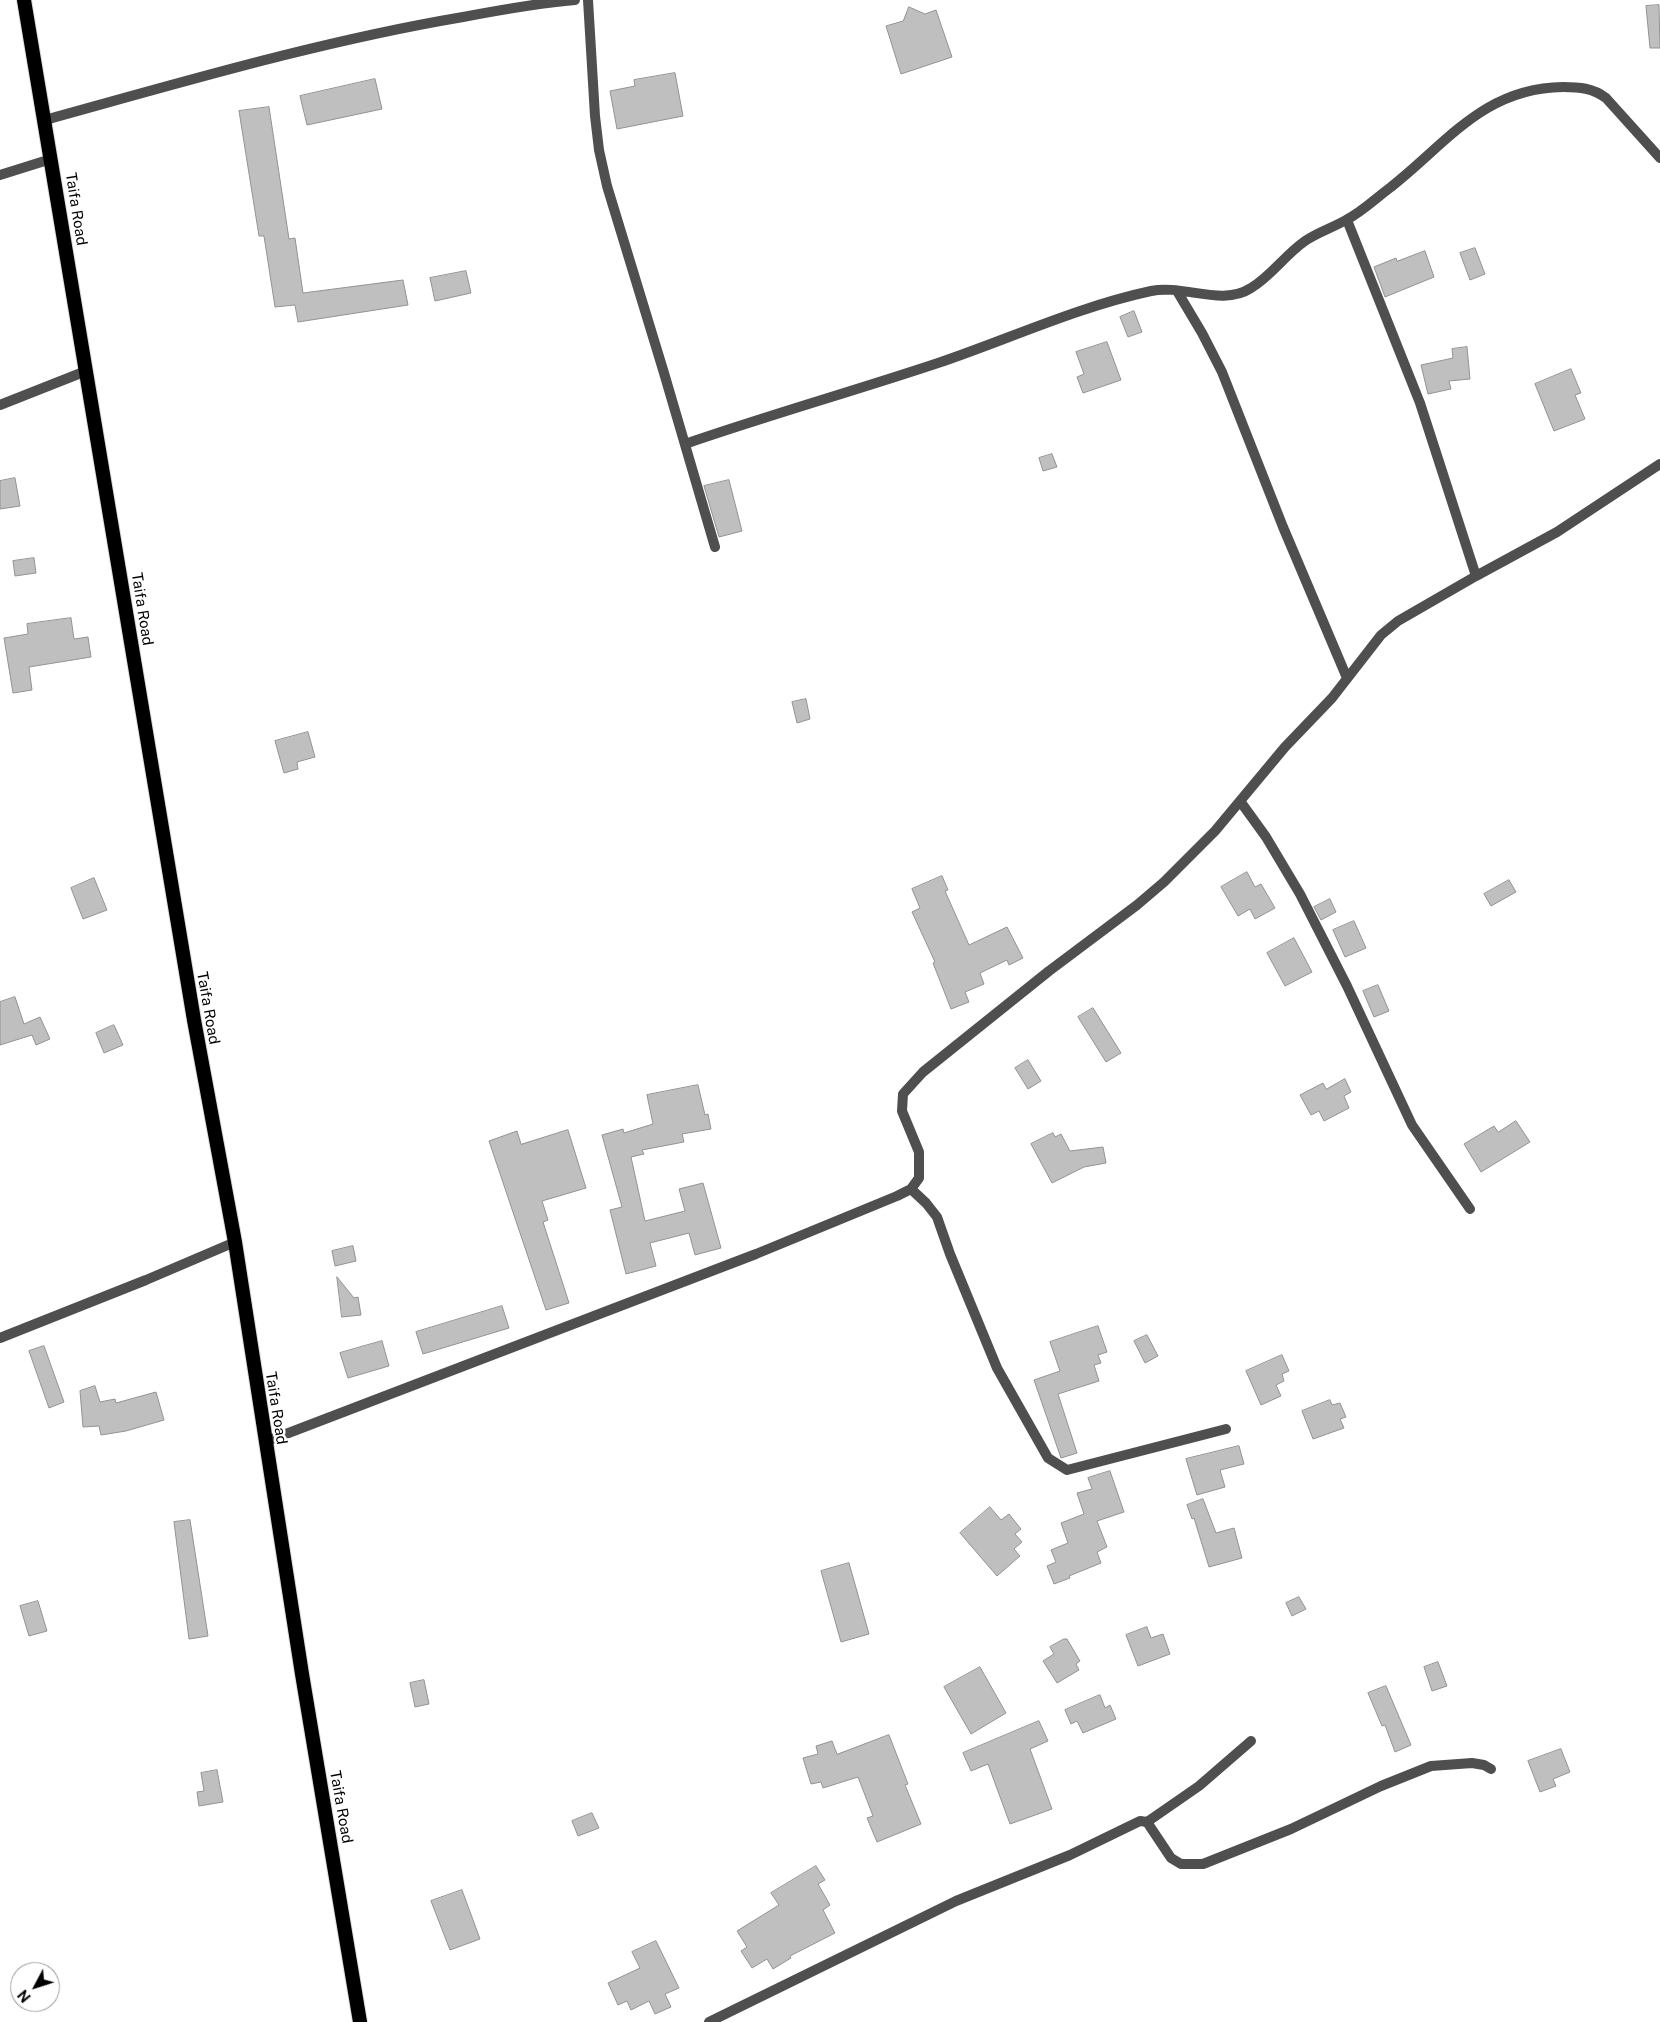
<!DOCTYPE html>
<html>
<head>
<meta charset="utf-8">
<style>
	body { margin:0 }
	#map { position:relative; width:1660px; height:2022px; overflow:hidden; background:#fff; font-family:"Public Sans",sans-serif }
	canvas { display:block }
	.north { position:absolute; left:10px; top:1962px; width:50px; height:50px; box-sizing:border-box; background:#fff; border:1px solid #999; border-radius:50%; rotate:230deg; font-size:14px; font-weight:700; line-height:20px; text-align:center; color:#000 }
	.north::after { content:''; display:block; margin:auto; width:18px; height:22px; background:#000; clip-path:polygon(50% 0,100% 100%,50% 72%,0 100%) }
</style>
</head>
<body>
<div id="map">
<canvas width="1660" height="2022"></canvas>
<div class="north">N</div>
</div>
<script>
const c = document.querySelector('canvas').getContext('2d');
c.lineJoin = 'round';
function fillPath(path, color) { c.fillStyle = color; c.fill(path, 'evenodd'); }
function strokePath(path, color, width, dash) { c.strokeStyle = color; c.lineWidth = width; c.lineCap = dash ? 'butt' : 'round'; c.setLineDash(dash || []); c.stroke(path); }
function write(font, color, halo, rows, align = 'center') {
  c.font = font + ' "Public Sans",sans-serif'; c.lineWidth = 5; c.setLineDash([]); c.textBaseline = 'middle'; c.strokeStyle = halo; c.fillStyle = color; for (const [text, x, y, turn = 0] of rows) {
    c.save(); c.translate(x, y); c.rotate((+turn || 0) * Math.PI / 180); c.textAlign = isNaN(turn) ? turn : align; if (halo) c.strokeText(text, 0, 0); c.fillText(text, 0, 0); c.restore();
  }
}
const building = new Path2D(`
	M1659,5l1,43h-10l-4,-42z
	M909,7l16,7 11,-4 16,47 -51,17 -15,-48 17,-5z
	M675,73l8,43 -66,13 -7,-38 25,-5 -1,-6z
	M375,79l7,30 -75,16 -7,-29z
	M269,107l20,132 6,-1 8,55 100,-13 5,25 -110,17 -3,-17 -20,2 -11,-71h-5l-20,-125z
	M1475,248l10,26 -15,6 -10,-27z
	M1425,251l9,26 -49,20 -11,-30 22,-9 1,3z
	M466,271l5,22 -36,8 -5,-23z
	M1134,311l8,21 -14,5 -8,-20z
	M1107,342l14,38 -38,13 -6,-16 7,-3 -8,-22z
	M1467,347l3,32 -21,2 2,8 -23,5 -7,-29 32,-7 -1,-9z
	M1571,369l10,24 -6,2 10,24 -31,12 -19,-47z
	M1052,454l5,13 -14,4 -4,-13z
	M15,478l5,28 -20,3v-28z
	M729,480l13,51 -23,6 -15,-51z
	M34,558l2,15 -21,3 -2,-15z
	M71,618l3,21 14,-2 3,20 -62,10 3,23 -19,3 -9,-55 24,-4 -1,-10z
	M806,699l4,20 -13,4 -5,-21z
	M308,732l7,25 -18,5 1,7 -14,4 -9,-32z
	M1247,872l8,15 6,-3 14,24 -20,11 -5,-10 -12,7 -17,-29z
	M942,876l6,14 -3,1 24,54 38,-18 16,31 -14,7 -2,-5 -27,13 4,11 -19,8 4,10 -18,7 -18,-46 2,-1 -23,-50 8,-4 -8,-19z
	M94,878l13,32 -24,9 -12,-31z
	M1509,880l7,12 -25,14 -7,-12z
	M1330,899l6,13 -15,8 -7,-13z
	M1354,921l12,27 -21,9 -12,-27z
	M1294,938l18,34 -27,14 -18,-33z
	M1378,985l11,26 -15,6 -11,-26z
	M15,997l9,27 16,-7 10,22 -14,6 -4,-10 -32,10v-43z
	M1093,1008l28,45 -15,9 -28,-45z
	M114,1025l9,20 -19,8 -8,-20z
	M1028,1060l13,21 -13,8 -13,-21z
	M1345,1079l6,13 -7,4 5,12 -25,13 -5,-10 -8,4 -11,-20 23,-12 3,6z
	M698,1085l7,30 3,-1 3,15 -29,5 2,8 -42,8 2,4 -13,3 14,64 40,-10 -6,-22 24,-6 18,65 -26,7 -6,-22 -39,10 6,23 -30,8 -16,-64 12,-3 -20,-72 21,-6 1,4 29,-9 -6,-29z
	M1516,1121l14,21 -49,30 -17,-28 30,-18 4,6z
	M568,1130l18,58 -44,13 6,19 -5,2 26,81 -23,7 -57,-169 28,-10 4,13z
	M1053,1133l2,4 6,-3 9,17 33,-4 3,16 -22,4 -32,16 -21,-39z
	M353,1246l3,15 -21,5 -3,-15z
	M337,1277l17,21 4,-1 3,18 -19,2z
	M502,1306l7,22 -86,26 -7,-22z
	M1098,1326l9,26 -9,3 3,8 -7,2 5,16 -41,13 19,59 -16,5 -27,-78 26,-9 -10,-29z
	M1147,1335l11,21 -13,7 -11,-22z
	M382,1341l7,25 -41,12 -8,-25z
	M44,1346l20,56 -15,6 -20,-57z
	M1282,1355l7,16 -7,3 2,7 -8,4 5,11 -20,9 -15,-34z
	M95,1386l5,16 15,-3 1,4 40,-11 8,28 -38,11 -25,4 -2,-9 -16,1 -3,-36z
	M1330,1400l2,5 8,-2 6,14 -6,2 4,9 -31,11 -11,-28z
	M1239,1446l5,18 -24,6 5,17 -28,8 -11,-36z
	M1110,1471l14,41 -27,9 10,26 -10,5 4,11 -32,13 1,2 -16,6 -7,-18 9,-4 -5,-12 17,-7 -7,-20 23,-9 -7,-21 15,-4 -4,-11z
	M1203,1499l13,34 18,-5 8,30 -33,9 -15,-49 -2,1 -5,-14z
	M990,1507l11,13 8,-6 12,15 -6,5 7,8 -8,7 6,7 -23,20 -37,-43z
	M190,1520l18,116 -19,3 -15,-117z
	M849,1563l20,71 -28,8 -20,-71z
	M1299,1597l7,12 -14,7 -6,-13z
	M38,1601l9,30 -18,5 -9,-30z
	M1147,1627l4,11 12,-4 7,20 -32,12 -12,-31z
	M1064,1639h3l13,22 -4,3 3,6 -22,13 -14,-22 11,-7 -4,-7z
	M1438,1662l9,24 -15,5 -8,-24z
	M980,1667l26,46 -35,21 -27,-47z
	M424,1680l5,24 -14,3 -5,-24z
	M1386,1686l25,59 -16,7 -10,-27 -3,1 -14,-33z
	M1100,1695l5,13 5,-3 6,14 -33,14 -6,-12 -6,3 -6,-14z
	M1039,1721l9,20 -18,8 22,60 -42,15 -22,-60 -17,7 -8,-18z
	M889,1735l19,49 -3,1 16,39 -44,18 -10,-24 6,-2 -15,-39 -35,11 -2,-6 -10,2 -8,-26 15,-4 -2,-8 16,-5 5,13z
	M1561,1749l9,23 -17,7 3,7 -16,6 -12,-31z
	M217,1770l6,32 -24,4 -2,-14 7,-1 -3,-18z
	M592,1813l7,15 -21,8 -6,-15z
	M816,1866l9,14 -7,4 12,21 -7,5 12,23 -45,23 1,2 -18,11 -6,-10 -15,9 -11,-17 6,-4 -10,-16 42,-26 -8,-12z
	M462,1890l18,49 -30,11 -19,-49z
	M656,1941l23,47 -14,6 6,13 -16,7 -6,-13 -18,9 -4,-9 -9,4 -10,-22 32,-15 -8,-16z`);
const minor = new Path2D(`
	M588,0l7,116 4,34 8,36 57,187 51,174
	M45,120c138,-38 276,-79 418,-103 37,-7 74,-14 112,-17
	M0,175l51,-16
	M1347,220l73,183 56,173
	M1177,291l25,42 20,39 61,155 64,151
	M0,405l86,-34
	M685,444c84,-29 169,-53 253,-81 71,-24 139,-56 213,-72 32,-7 71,16 100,-3 20,-12 34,-33 54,-47 13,-9 27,-13 41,-21 16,-8 30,-22 45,-33 57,-45 93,-99 172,-100 16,0 30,1 43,11l54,60
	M1240,801l26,36 34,57 47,92 65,139 58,84
	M911,1189l15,14 11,14 13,37 47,114 51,90 19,12 159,-41
	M0,1338l146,-58 89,-38
	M265,1442l491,-188 141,-58 14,-7 8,-11v-26l-17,-41 1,-17 20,-22 126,-101 88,-66 27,-23 51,-51 70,-84 47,-49 49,-63 17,-14 78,-45 81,-44 103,-68
	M1147,1822l52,-36 52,-45
	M709,2022l247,-121 114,-46 70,-34 7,1 24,36 10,6h22l88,-35 90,-43 50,-20 41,-3 12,2 7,4`);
const trunk = new Path2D(`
	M24,0l170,1020 41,222 67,432 58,348`);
const streetNames = [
	["Taifa Road",76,209,81],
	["Taifa Road",142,609,81],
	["Taifa Road",208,1008,80],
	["Taifa Road",276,1408,81],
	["Taifa Road",341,1807,80]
];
fillPath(building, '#bfbfbf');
strokePath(building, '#939393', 1);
strokePath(trunk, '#dbdbdb', 16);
strokePath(minor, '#4f4f4f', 10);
strokePath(trunk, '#000', 14);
write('15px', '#000', '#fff', streetNames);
</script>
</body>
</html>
